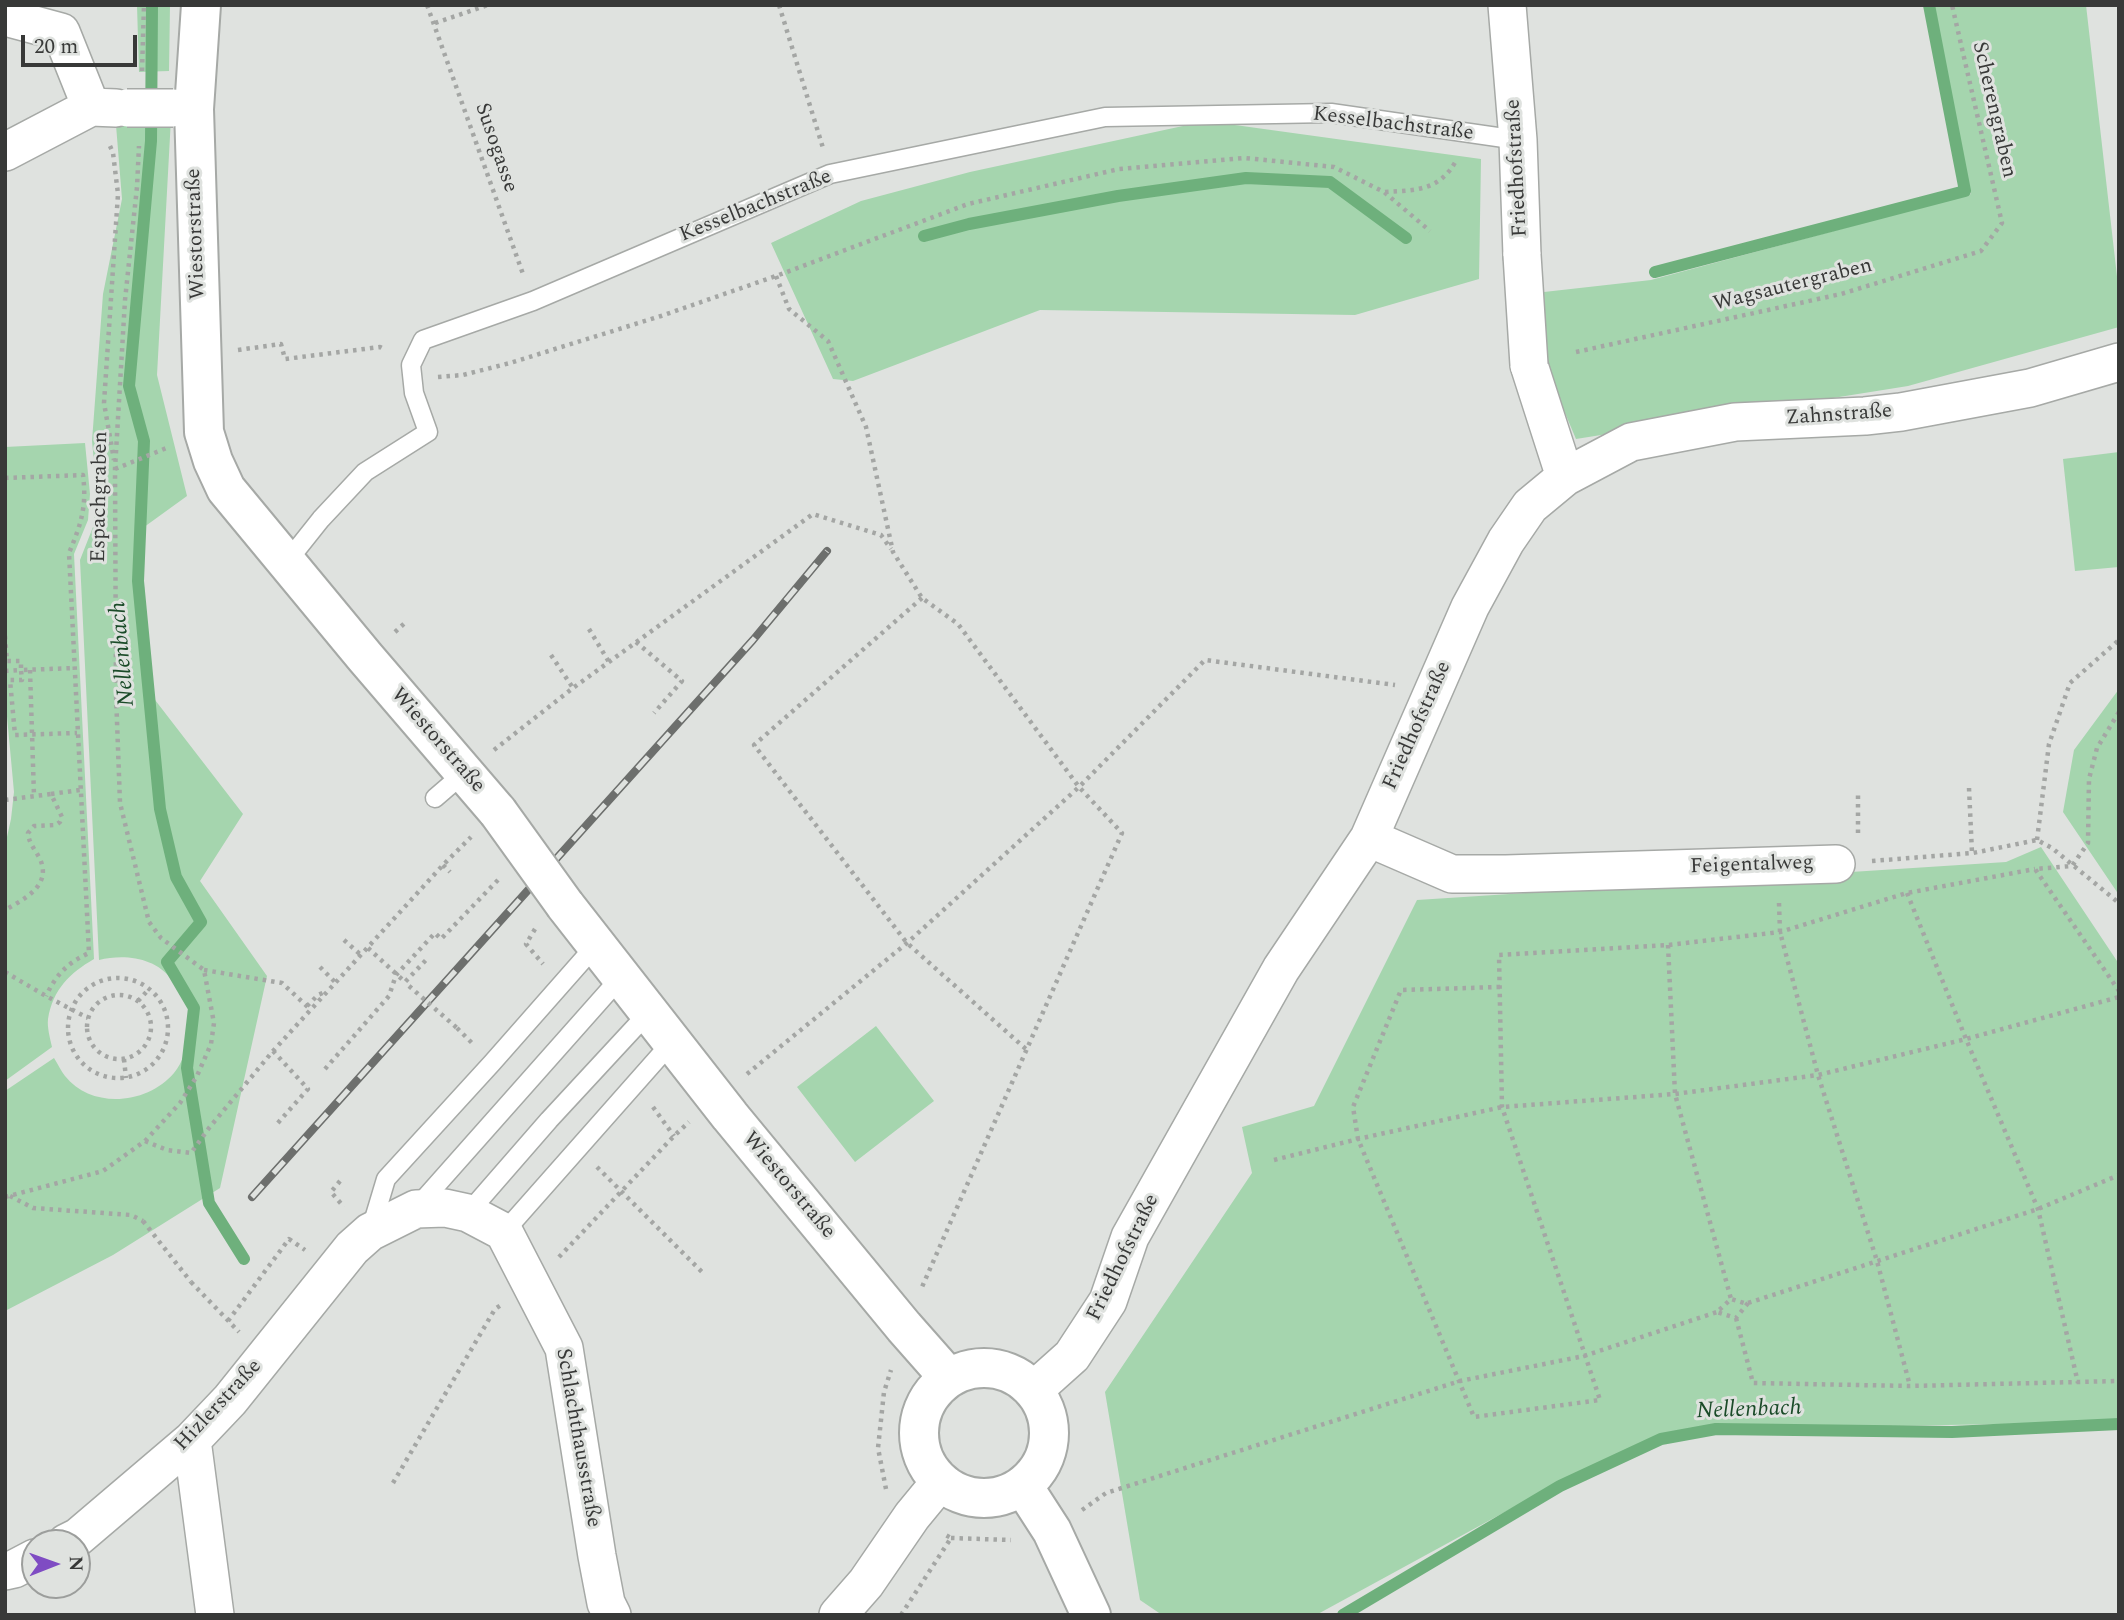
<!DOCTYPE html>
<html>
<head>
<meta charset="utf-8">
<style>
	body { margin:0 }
	#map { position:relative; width:2124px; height:1620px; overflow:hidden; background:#dfe2df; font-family:Spectral,serif }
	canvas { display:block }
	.frame { position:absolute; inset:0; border:7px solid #383938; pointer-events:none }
	.north { position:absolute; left:21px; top:1529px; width:70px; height:70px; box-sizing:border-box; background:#dfe2df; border:2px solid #9c9e9c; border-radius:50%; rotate:89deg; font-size:19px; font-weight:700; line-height:28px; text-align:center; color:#383938 }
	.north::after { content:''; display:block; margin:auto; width:24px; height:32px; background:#7f4cc3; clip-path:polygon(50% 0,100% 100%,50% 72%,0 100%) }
	.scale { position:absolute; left:21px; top:35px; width:116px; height:32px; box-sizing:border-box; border:4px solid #383938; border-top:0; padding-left:9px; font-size:21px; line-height:24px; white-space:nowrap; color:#383938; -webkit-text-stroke:5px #dfe2df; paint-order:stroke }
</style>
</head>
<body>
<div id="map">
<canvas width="2124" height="1620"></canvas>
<div class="frame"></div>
<div class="north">N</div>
<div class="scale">20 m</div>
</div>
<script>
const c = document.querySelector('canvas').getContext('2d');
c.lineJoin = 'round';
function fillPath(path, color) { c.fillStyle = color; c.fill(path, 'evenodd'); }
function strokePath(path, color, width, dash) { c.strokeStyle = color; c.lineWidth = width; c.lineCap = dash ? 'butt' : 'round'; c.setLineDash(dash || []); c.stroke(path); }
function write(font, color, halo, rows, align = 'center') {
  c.font = font + ' Spectral,serif'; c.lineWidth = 6; c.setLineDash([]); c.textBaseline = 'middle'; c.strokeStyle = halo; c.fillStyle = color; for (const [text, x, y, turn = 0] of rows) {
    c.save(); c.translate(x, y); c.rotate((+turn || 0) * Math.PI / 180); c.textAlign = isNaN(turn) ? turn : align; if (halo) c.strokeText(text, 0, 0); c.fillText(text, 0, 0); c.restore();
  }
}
const green = new Path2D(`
	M137,5h33l-1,66 -30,1z
	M1933,5h153l33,289v33l-211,59 -332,53 -30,-71 -2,-76 107,-12 320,-86z
	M171,118l-14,257 30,121 -47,34 12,166 91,118 -43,67 67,95 -47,212 -107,67 -108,56v-220l49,-33c4,6 7,13 11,18 27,34 83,28 109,-3 9,-11 13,-25 15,-40 2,-11 1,-25 -4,-36 -3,-6 -9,-12 -13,-17 -17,-23 -48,-26 -73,-20l-19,-400 13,-33 4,-33 -5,-53 11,-147 19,-95 -6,-74z
	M1206,121l275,38 -2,120 -124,36 -315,-5 -187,71 -20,-2 -62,-136 90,-42 109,-29z
	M85,443l5,51 -2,26 -14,34 20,405c-24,14 -41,30 -46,60 -1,8 2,19 4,28l-47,34v-235l6,-27 3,-27 -9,-97v-248z
	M2119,452v115l-44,4 -12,-112z
	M2119,689v206l-56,-83 11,-62z
	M2041,847l78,117v458l-403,7 -55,10 -81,32 -264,144h-154l-22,-15 -35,-208 147,-219 -10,-46 72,-21 103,-206 589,-38z
	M876,1026l58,75 -79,61 -58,-75z`);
const stream = new Path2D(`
	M152,5l-1,136 -22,245 15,55 -6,140 22,228 16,68 25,45 -34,40 27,46 -7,60 22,135 35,56
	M924,236l45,-12 149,-28 128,-18 84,4 76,56
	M1655,272l310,-81 -36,-186
	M1343,1615l217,-129 101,-47 55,-10 236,3 167,-8`);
const path = new Path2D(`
	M427,5l96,269
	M779,5l44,143
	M435,23l53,-18
	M142,71l2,-66
	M110,146l3,7 5,41 -14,209 10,57
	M1385,192c32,-2 55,-1 72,-33
	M776,276l13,33 39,32 38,86 27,125 29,46 36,26 121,163 43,46 -200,454
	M238,350l43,-6 4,15 95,-12 6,3
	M1576,352l265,-58 140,-43 21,-28 -50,-218
	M438,377l25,-2 47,-12 151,-47 115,-40 192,-72 151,-35 126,-11 89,9 50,25 46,39
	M115,469l54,-22
	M5,478l78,-3c4,32 -2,49 -14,78l20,400c-22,10 -33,22 -43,43
	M922,598l-168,147 153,198 120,107
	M589,629l20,33
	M395,632l12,-11
	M5,636l2,25h14v9l54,-2
	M636,642l46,39 -28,32
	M551,655l22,33
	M30,670l4,126
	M5,671l16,-1 1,10h-12l5,55 62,-2
	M2119,712l-22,36 -8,31 -1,64 -16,23 -37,3 84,122
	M494,750l79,-62 240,-174 68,21 10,14
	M1969,788l3,65
	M51,794l29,-4
	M5,800l46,-6 11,23 -2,5 -4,3 -22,1 -6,7c1,11 7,16 12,26 12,27 -16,40 -35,51
	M1858,833v-41
	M2037,840l12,-96 21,-61 49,-43
	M1872,861l101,-8 64,-13 15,8 67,55
	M443,865l7,7
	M1907,893l59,146 72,170 40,174
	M1779,903l1,29 38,143 59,186 33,125
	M535,929l-9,15 17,20
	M344,940l17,15
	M1668,945l7,149 56,205
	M368,948l37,34 22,-23
	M320,967l16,16
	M204,970l78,13 29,27
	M5,972l41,24 42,22
	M68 1028a50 50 0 1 1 100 0a50 50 0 1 1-100 0Z
	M1500,987l-99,3 -48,117 5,32 116,278 126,-17 -98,-293 -3,-152 169,-10 112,-13 127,-39 128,-24
	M87 1027a32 32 0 1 1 64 0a32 32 0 1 1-64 0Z
	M138,1001l11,-12
	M307,1006l11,-11 7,-3
	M457,1028l17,17
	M273,1051l35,38 -32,36
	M124,1059l2,19
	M325,1069l64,-73 7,-21 39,-42 6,6 57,-59
	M747,1074l160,-131 172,-156 126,-127 190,25
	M653,1107l21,29
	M145,1141l22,9 24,3 18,-25 64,-77 170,-186 28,-28
	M1274,1160l84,-21 144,-32 173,-13 143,-19 148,-36 153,-42
	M597,1167l105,105
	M340,1181l-9,11 13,15
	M10,1196l23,12 98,7 12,6
	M5,1197l98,-26 42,-30 35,-38 17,-27 14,-32 3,-21 -10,-53 -43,-32 -12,-16 -29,-119 -4,-109 -1,-225 10,-169 12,-113 2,-41
	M559,1257l115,-121 15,-14
	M191,1282l48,50
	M1748,1303l-12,15 -19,-6 14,-13 16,5 1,-1 290,-94 81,-34
	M1736,1318l17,65 157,3 209,-5
	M228,1321l61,-82 16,11
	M393,1483l102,-174 6,-4
	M886,1489l-8,-41 6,-56 7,-22
	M1082,1510l24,-17 354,-112 124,-25 133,-44
	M951,1538l60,2
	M901,1615l50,-77 -7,-4`);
const lane = new Path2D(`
	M286,563l35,-44 44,-47 63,-40 -14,-39 -3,-28 12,-25 110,-39 297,-127 275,-57 226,-4 187,27
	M435,798l29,-25
	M417,1207l204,-230
	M468,1213l81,-93 100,-108
	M371,1229l15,-50 106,-116 104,-118
	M504,1232l168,-190`);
const street = new Path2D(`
	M1507,5l11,135 4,115
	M5,17l56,15 30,75
	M5,152l86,-45 25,1
	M1529,365l36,112
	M1369,838l83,36h54l330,-10
	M1034,1390l38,-34 36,-55 22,-64 151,-268 88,-131 101,-231 36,-66 24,-35 35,-29 66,-35 104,-20 130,-6 36,-4 129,-24 89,-26
	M192,1440l23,175
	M66,1543l12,-6 114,-97 38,-40 122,-152 18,-16 46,-23 29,-1 23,5 36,19 60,116 33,208 9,47 6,12
	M5,1571l9,-2 21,-11
	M838,1615l28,-32 46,-67 28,-34`);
const secondary = new Path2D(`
	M201,5l-7,104 10,323 9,29 13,28 139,168 133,155
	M565,905l165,211 174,211 45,51
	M919 1433a65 65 0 1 1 130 0a65 65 0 1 1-130 0Z
	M1023,1486l29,45 39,84`);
const rail = new Path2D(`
	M252,1197l501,-557 74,-89`);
const pathBridge = new Path2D(`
	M409,986l48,42
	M143,1221l48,61`);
const streetBridge = new Path2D(`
	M127,108h46
	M1522,255l7,110`);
const secondaryBridge = new Path2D(`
	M498,812l67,93`);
const streetNames = [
	["Scherengraben",1993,110,77],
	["Kesselbachstraße",1393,125,7],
	["Susogasse",495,148,71],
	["Friedhofstraße",1518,168,-93],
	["Kesselbachstraße",756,207,-22],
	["Wiestorstraße",197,234,-92],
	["Wagsautergraben",1793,286,-14],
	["Zahnstraße",1839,416,-4],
	["Espachgraben",101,497,-89],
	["Friedhofstraße",1418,726,-66],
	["Wiestorstraße",437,741,49],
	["Feigentalweg",1752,866,-2],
	["Wiestorstraße",788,1186,50],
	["Friedhofstraße",1124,1258,-64],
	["Hizlerstraße",219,1406,-47],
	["Schlachthausstraße",577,1438,80]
];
const waterNames = [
	["Nellenbach",124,654,-95],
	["Nellenbach",1749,1411,-2]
];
fillPath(green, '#a5d5ae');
strokePath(stream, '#6eb07c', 12);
strokePath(lane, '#a6a9a6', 21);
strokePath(street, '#a6a9a6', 40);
strokePath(secondary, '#a6a9a6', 42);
strokePath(path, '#a4a6a4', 4.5, [3.5, 5]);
strokePath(lane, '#fff', 18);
strokePath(street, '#fff', 37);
strokePath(secondary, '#fff', 38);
strokePath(rail, '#6d6f6d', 8);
strokePath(rail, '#dfe2df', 5, [16]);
strokePath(streetBridge, '#a6a9a6', 40, []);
strokePath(secondaryBridge, '#a6a9a6', 42, []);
strokePath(pathBridge, '#a4a6a4', 4.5, [3.5, 5]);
strokePath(streetBridge, '#fff', 37);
strokePath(secondaryBridge, '#fff', 38);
write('21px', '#383938', '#dfe2df', streetNames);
write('italic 23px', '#1a4b28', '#dfe2df', waterNames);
</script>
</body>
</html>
